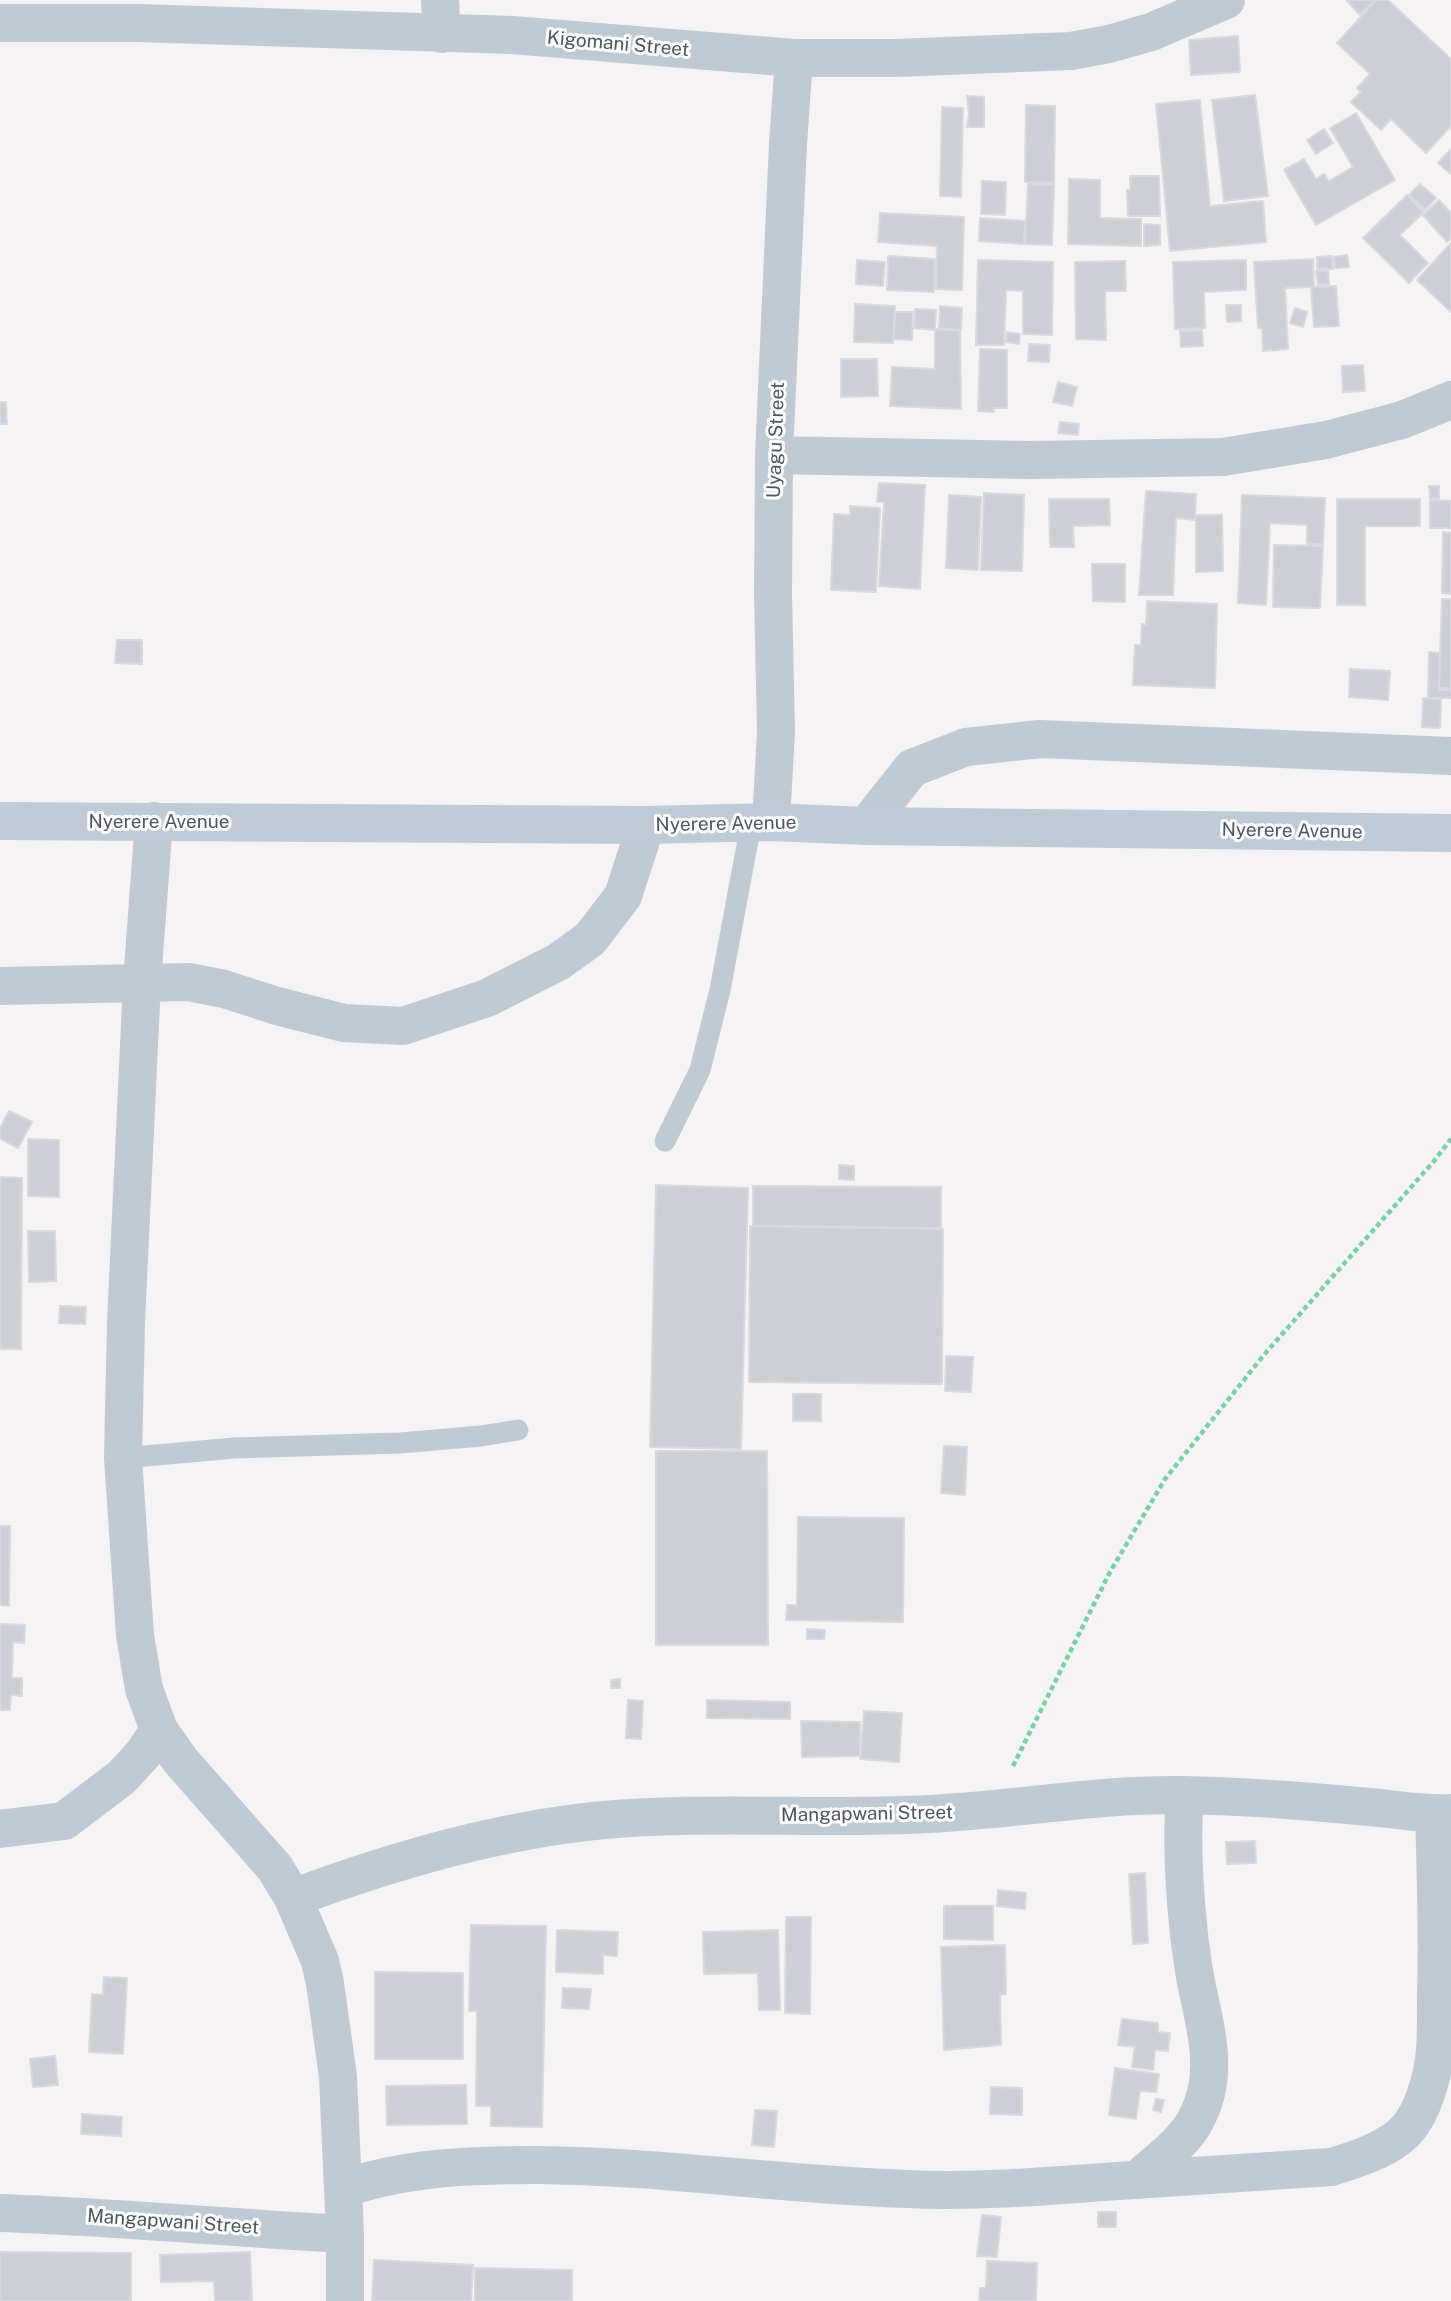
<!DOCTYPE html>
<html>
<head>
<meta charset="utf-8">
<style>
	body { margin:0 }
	canvas { display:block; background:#f5f3f3 }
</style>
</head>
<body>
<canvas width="1451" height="2301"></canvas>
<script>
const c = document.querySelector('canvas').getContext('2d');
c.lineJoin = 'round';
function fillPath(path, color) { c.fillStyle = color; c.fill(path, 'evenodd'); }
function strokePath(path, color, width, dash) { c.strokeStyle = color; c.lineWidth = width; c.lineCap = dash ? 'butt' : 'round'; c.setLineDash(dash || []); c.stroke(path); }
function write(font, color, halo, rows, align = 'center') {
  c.font = font + ' "Public Sans",sans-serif'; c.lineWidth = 6; c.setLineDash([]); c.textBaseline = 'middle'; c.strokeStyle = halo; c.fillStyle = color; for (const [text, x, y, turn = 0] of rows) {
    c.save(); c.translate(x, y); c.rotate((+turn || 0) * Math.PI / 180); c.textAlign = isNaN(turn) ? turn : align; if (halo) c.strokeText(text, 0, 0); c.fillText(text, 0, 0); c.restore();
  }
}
const building = new Path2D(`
	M1346,0h29l-15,15z
	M1376,0h12l63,59v67l-25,27 -35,-34 -10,11 -30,-28 10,-10 -4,-4 13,-14 -33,-31z
	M1238,36l2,36 -49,3 -2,-35z
	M1255,95l13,101 -44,5 -12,-101z
	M967,96l17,1v30h-17l2,-13z
	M1200,100l10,106 53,-5 3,41 -96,9 -14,-147z
	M1026,105l29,1 -1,77 -29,-1z
	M942,107l21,1 -2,89 -21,-1z
	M1356,113l39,67 -79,45 -32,-55 20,-11 12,20 8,-5 5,7 24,-14 -23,-39z
	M1324,129l9,14 -17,11 -9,-14z
	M1451,149v25l-13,-11z
	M1130,176h29l1,40h-32l-1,-26h3z
	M1069,179l31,1v38l41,1v27l-73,-2z
	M982,181l24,1 -1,33 -24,-1z
	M1028,184l26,1 -2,60 -27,-1z
	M1420,184l16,14 -11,12 -16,-15z
	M1407,195l17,17 -24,23 28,28 -19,20 -46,-45z
	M1439,200l12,13v25l-4,4 -24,-27z
	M880,213l84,4 -2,73 -26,-1 1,-43 -59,-4z
	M980,218l45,3 -1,23 -45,-3z
	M1144,224l16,1v20l-16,1z
	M1451,243v69l-34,-32z
	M1347,255l2,12 -14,1 -1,-11z
	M888,256l47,3 -1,33 -47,-2z
	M1332,256l1,13h-16v-12z
	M1313,259l1,28 -29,1 3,61 -25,2 -1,-22 -4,-1 -4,-66z
	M857,260l28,2 -2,24 -27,-2z
	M978,260l75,2 -1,73 -29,-1v-43l-17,-1 -2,55h-28z
	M1246,260v30l-42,2 1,36 -30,1 -2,-67z
	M1125,261l1,30h-21l1,49 -30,-1 -1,-77z
	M1328,270l1,14 -11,1 -2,-14z
	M1336,286l3,40 -25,1 -3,-40z
	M855,304l40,2 -2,37 -39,-1z
	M1226,305h15v16l-14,1z
	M940,306l22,2 -1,22 -22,-2z
	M1295,308l12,4 -4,15 -13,-4z
	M915,309l21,1 -1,20 -21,-2z
	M895,312h18l-1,28 -18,-1z
	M935,329l25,2 1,78 -71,-3 2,-39 43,2z
	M1202,330l1,16 -22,1 -1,-16z
	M1007,332l13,2 -1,10 -13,-2z
	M1029,344l21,1 -1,17 -21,-1z
	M980,349l27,1v58h-14l1,4 -16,-1z
	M841,359h36l1,37 -37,1z
	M1363,365l2,26 -22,1 -1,-26z
	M1058,382l19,5 -5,19 -19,-4z
	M0,402h6l1,22h-7z
	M1060,422l19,2 -1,11 -20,-2z
	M879,483l46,2 -5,104 -41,-3 5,-84h-7z
	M1429,486h10v13l-9,-1z
	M1146,491l50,3 -1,26 -19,-2 -3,77h-34z
	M984,493l40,2 -2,76 -41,-1z
	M949,495l32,2 -3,73 -32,-2z
	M1242,495l83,3 -2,46h-16v-19l-37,-2 -4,82 -28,-2z
	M1049,499h60l1,26 -37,1 1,21h-24z
	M1337,499h83v27h-55v79h-28z
	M1430,500l21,1v27h-21z
	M850,506l30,2 -4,84 -45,-2 3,-76 16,1z
	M1196,515h26l1,56 -27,1z
	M1443,532l8,1v61l-9,-1z
	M1274,545l49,1 -3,62 -47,-1z
	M1092,564h33v38l-32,-1z
	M1442,599h9v89h-12z
	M1147,601l70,3 -2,84 -82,-3 2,-40h6l1,-21 4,1z
	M117,640h25v24l-27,-1z
	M1429,652l11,1 -1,37h12v8h-23z
	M1350,669l40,2 -2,29 -39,-3z
	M1423,698l18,1 -1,29 -18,-1z
	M9,1111l23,11 -14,26 -18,-9v-11z
	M28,1139l31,1v57l-31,-1z
	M839,1165l15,1v14l-15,-1z
	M0,1177l22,1 -1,171h-21z
	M656,1185l92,3 -7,261 -91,-2z
	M753,1186l188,1v41l-188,-2z
	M750,1226l193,3 -1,155 -193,-2z
	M28,1231h27l1,50 -27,1z
	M60,1306l26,1 -1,17 -26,-1z
	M946,1356l27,1 -2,35 -26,-1z
	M793,1394h28v27h-28z
	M944,1446l23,1 -2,48 -24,-2z
	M656,1451h111l1,194h-112z
	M798,1517l106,1 -1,104 -117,-2 1,-15h10z
	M0,1526h10l-1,80 -9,-1z
	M0,1624l25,1 -1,18 -11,-1 -1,36h10v18l-11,-1 -1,15h-10z
	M807,1629l18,1 -1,9h-17z
	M620,1679v9h-9v-8z
	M628,1700l15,1 -2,38 -15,-1z
	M707,1700l83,2v17l-83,-1z
	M864,1711l38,2 -3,49 -39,-3z
	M801,1721l59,1v34l-58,1z
	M1255,1841l1,22 -29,1 -1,-22z
	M1145,1873l3,70 -15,1 -4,-70z
	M998,1890l28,3 -1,16 -28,-3z
	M944,1906h49v34l-49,-1z
	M786,1917h25l-1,97 -25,-1z
	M471,1925l75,1 -4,201 -51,-1v-20h-15l1,-95h-8z
	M557,1930l61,2 -1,24 -14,-1v19l-47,-2z
	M778,1930l2,80h-21l-1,-37 -54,1 -1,-42z
	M1005,1945l1,49 -6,1 1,50 -57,5 -3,-103z
	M375,1972l88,1v86h-88z
	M104,1977l23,1 -4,76 -34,-2 3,-58 11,1z
	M563,1988l28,1 -2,20 -27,-1z
	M1122,2019l36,4v9l12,1 -2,18 -13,-1 -2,20 -21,-3 3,-20 -17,-2z
	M55,2056l3,29 -25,2 -3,-28z
	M1115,2068l44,6 -3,18 -16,-1 -4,28 -27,-4z
	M466,2085l1,39 -80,1 -1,-39z
	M991,2087l31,1v27l-32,-1z
	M1156,2099l8,1 -3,12 -8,-2z
	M755,2110l22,1 -3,36 -22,-2z
	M82,2114l40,3 -1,19 -40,-2z
	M1098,2212h18v15h-18z
	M982,2215l19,2 -4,40 -20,-1z
	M0,2252l131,1v48h-131z
	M250,2252l2,49h-37l-1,-20 -53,1 -1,-27z
	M374,2260l99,5 -2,36h-99z
	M987,2261l50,2 -1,38h-57l1,-13h6z
	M475,2268l97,2v31h-97z`);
const path = new Path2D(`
	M1013,1766l97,-194 55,-93 98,-123 171,-195 17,-22`);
const lane = new Path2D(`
	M665,1141l35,-71 20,-80 31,-166
	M123,1458l111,-10 166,-5 81,-7 37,-6`);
const street = new Path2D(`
	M440,0l2,34
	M0,23h138l374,12 282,23h102l175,-7 38,-7 42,-12 75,-32
	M774,455l256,5 193,-3 103,-17 76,-20 49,-20
	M154,821l-12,161 -16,340 -3,136 12,177 9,54 15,41 21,30 95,108 18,30 27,63 5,22 13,94 7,157v67
	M771,822l5,-90 -3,-139 1,-138 14,-311 6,-86
	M866,826l46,-58 54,-21 74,-8 411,17
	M0,986l189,-4 35,7 53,17 67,17 59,3 84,-28 71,-36 32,-23 33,-43 23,-71
	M0,1829l64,-8 58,-44 21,-23 16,-24
	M293,1898c96,-36 198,-66 301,-77 111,-11 224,-1 335,-7 85,-4 167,-20 252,-19 62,1 126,6 188,12 27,2 54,8 82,6
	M1137,2180c18,-17 44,-35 57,-57 27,-46 12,-92 2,-141 -3,-15 -5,-32 -7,-48 -5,-46 -8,-92 -4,-139
	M343,2189c62,-22 128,-24 194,-24 123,1 246,20 370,24 66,3 131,-2 196,-7 76,-5 152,-10 228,-15 23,-7 49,-15 68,-30 18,-14 27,-40 32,-61 6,-25 5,-53 5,-80 2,-60 0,-121 -2,-182
	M0,2213c115,4 230,15 345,21`);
const secondary = new Path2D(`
	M0,821l646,4 125,-3 95,4 585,7`);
const streetNames = [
	["Kigomani Street",618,44,5],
	["Uyagu Street",776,440,-88],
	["Nyerere Avenue",159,822],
	["Nyerere Avenue",726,824,-1],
	["Nyerere Avenue",1292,831,1],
	["Mangapwani Street",867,1814,-1],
	["Mangapwani Street",173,2222,4]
];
fillPath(building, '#cdcfd5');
strokePath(building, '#d7d9de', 2);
strokePath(path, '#7ad0a6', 4.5, [5, 3.5]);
strokePath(lane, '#c1cad2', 21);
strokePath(street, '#c1cad2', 38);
strokePath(secondary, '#c1cbd6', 38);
write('19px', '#4a5661', '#fff', streetNames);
</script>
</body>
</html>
